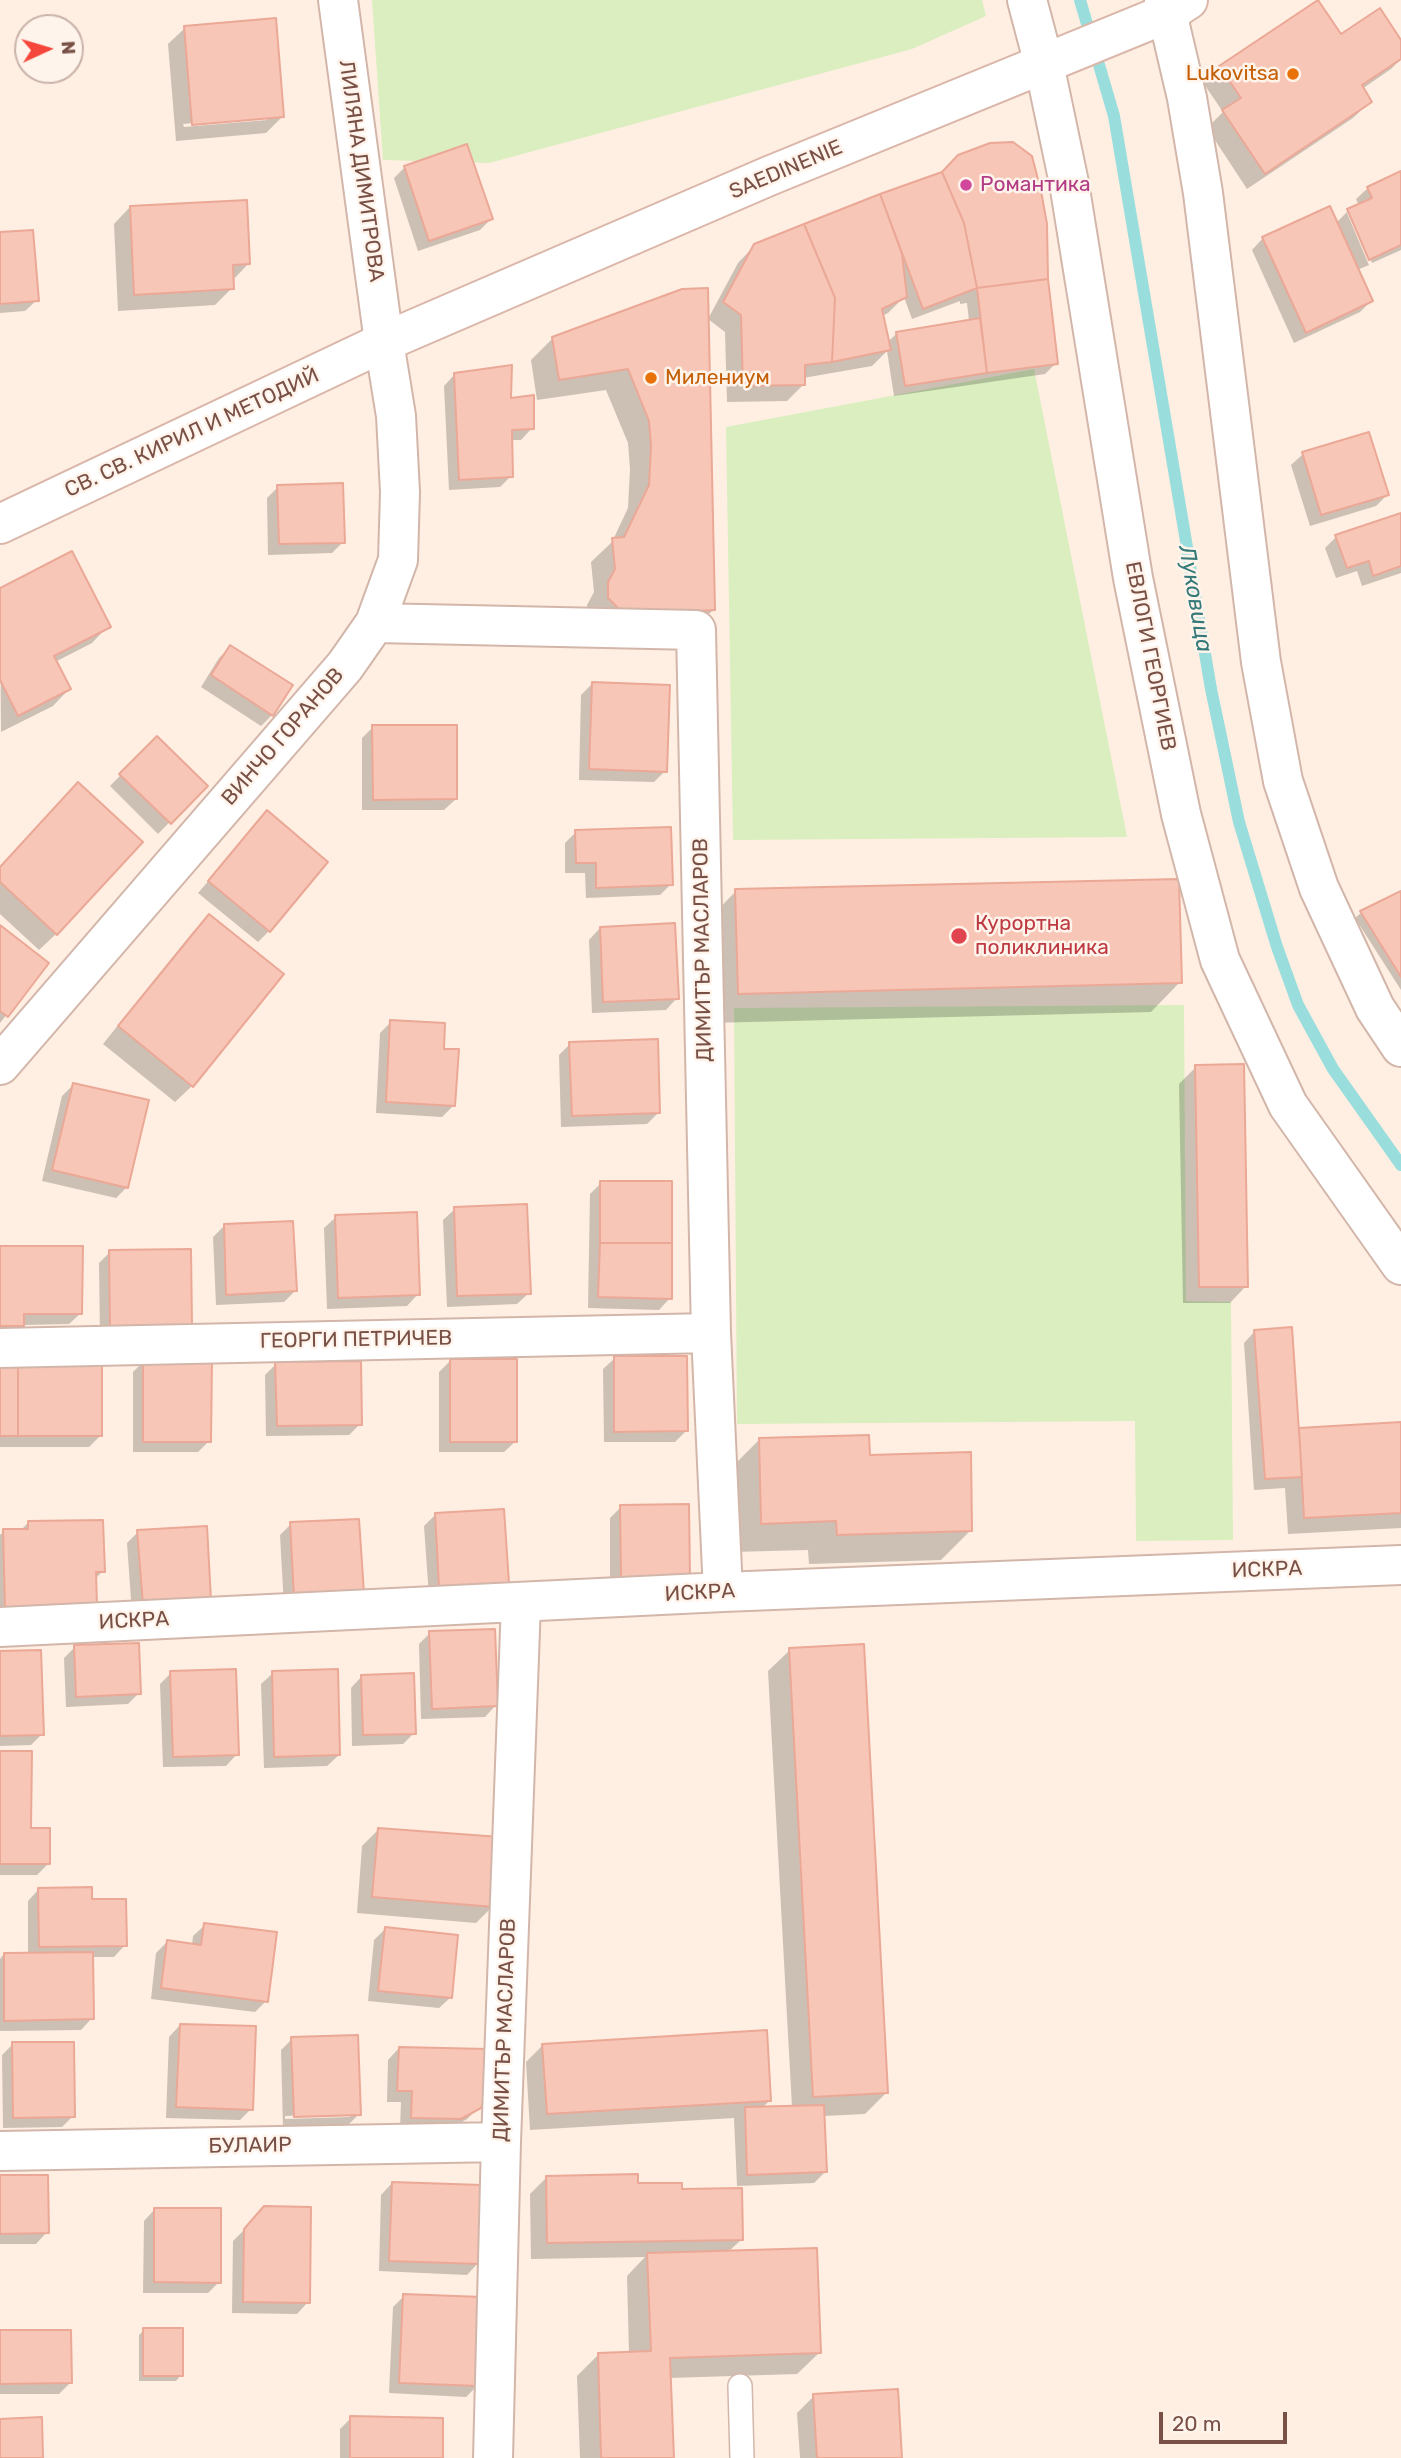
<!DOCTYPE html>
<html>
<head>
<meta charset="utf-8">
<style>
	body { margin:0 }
	#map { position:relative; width:1401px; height:2458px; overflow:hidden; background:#ffefe2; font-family:Rubik,sans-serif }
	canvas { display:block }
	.north { position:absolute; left:14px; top:14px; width:70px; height:70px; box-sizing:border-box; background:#fff4eb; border:2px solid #c9b2a9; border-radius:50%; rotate:86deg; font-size:19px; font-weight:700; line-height:28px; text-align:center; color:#795046 }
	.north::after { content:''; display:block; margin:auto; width:24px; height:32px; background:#f5463b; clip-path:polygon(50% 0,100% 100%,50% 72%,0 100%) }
	.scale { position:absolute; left:1159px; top:2412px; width:128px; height:32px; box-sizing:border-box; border:4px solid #795046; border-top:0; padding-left:9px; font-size:21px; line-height:24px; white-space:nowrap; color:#795046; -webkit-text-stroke:5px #fff4eb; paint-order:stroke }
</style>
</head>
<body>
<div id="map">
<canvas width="1401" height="2458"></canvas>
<div class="north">N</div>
<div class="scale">20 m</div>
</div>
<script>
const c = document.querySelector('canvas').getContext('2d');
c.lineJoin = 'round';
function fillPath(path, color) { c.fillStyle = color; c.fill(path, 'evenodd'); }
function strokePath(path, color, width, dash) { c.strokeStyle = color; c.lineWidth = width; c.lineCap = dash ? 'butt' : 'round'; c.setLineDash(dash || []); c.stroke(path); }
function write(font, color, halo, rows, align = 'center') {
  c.font = font + ' Rubik,sans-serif'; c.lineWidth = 5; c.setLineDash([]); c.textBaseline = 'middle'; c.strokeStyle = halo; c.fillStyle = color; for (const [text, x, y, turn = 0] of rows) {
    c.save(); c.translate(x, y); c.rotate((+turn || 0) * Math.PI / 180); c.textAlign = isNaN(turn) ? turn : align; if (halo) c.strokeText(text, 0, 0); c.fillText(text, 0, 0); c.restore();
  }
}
const green = new Path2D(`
	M372,0h610l4,16 -74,33 -423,114 -106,-3z
	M1034,369l93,468 -394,3 -7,-413z
	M1184,1005l2,296 45,1 2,238 -97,1 -1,-120 -398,3 -3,-416z`);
const shadow = new Path2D(`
	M185,28l98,88 -17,17 -90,8 -8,-97zM267,116v4l-83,7 -1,-3z
	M1340,37l61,6v16l-10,10 -29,20 8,13 -17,16 -106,71 -40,-61 16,-16 -19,-28 16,-17z
	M405,167l86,52 -11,11 -62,21 -24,-73z
	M1401,173v77l-29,13 -22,-50h-3l22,52 -12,5 14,31 -11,11 -66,31 -42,-93 11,-12 73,-15 12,-12 11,-5 -3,-7 12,-11z
	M941,175l105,106 10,82 -11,11 -151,22 -7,-45 -15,15 -69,12 1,6 -17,17 -60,1 -2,-70 -17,-13 30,-56 17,-18 125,-50zM904,297l8,22 48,-18v3l7,-1 2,18 -72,12 -10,10 -5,-27 6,-3z
	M130,207l119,56 -17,18v7l-17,17 -97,6 -4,-87z
	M0,234l37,66 -12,11 -25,2z
	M682,290l31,320 -21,21 -105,-11v-15l7,-13 -3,-30 21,-20 16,-34 2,-39 -2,-26 -22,-53 -69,10 -6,-40 22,-22z
	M455,374l55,26 22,28 -11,12h-11l1,36 -11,11 -51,3 -5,-104z
	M1303,454l84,41 -11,11 -66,20 -19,-61z
	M278,487l65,55 -11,11 -64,2 -1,-57z
	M1401,515v58l-39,13 -5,-15 -21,7 -11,-30 11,-11z
	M0,590l108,36 -16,17 -37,19 14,27 -16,17 -52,26z
	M230,647l42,68 -11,11 -60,-39 18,-29z
	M592,684l73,87 -11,11 -75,-2 2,-85z
	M373,727l83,72 -12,11h-82v-72z
	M157,738l48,48 -47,48 -48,-48z
	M267,813l2,118 -11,11 -60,-49z
	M576,832l95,52 -11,11 -74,3 -1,-25h-20v-30z
	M0,868l56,66 -17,16 -39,-36z
	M736,891l444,91 -29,30 -442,11 -2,-102z
	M1401,893v97l-46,-72 6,-5z
	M209,916l-17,170 -17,16 -72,-58 89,-111z
	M0,927l47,37 -47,59z
	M600,928l77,70 -11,12 -74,3 -3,-73z
	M391,1022l51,28 12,55 -12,12 -66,-4 4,-80z
	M570,1044l89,68 -12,12 -86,3 -2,-72z
	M1196,1067l50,219 -16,17h-47l-4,-219z
	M73,1085l54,102 -11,11 -74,-17 20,-85z
	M601,1183l69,115 -11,12 -71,-2 2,-114z
	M455,1209l74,84 -12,11 -70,3 -4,-87z
	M336,1217l82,77 -11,12 -80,3 -3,-81z
	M224,1226l71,65 -11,11 -68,3 -3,-68z
	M0,1248l81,65 -12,11 -46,1 -12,11h-11z
	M110,1252l80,73 -90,12 -1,-74z
	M1255,1331l42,98 104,-5v104l-113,6 -3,-46 -31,2 -10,-147z
	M615,1358l71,73 -11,11h-71l-1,-73z
	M0,1359l100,77 -11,11h-89z
	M144,1361l65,80 -11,11h-65v-80z
	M450,1361l66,80 -12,11h-65v-80z
	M276,1364l84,60 -11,11 -83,1 -1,-61z
	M759,1440l109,17 103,73 -30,30 -132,4 -1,-14 -76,2 -2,-83z
	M687,1506l-77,84v-72l11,-11z
	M435,1515l72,67 -11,11 -67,4 -5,-71z
	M357,1521l-73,86 -4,-72 11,-11z
	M28,1523l75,48 -8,8 -95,39v-83l4,-4h16z
	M205,1528l-73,86 -5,-71 11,-11z
	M430,1633l66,72 -11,12 -64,2 -2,-75z
	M75,1647l64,46 -11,11 -62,3 -2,-49z
	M790,1650l97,442 -22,22 -42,2 2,56 -11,11 -77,3 -3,-68 -204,12 -4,-68 17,-17 227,55 -9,9 31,-2 -24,-436z
	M0,1653l42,81 -11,11 -31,1z
	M171,1673l66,81 -11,12 -63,1 -3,-83z
	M273,1673l66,82 -12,11 -63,2 -3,-84z
	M362,1676l52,57 -11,11 -51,2 -1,-58z
	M0,1752l30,78 18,34 -11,11h-37z
	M379,1829l114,77 -17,17 -119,-10 5,-67z
	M39,1889l51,12 35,44 -11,12h-23l1,61 -11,12 -81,1v-72l4,-5h24v-53z
	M205,1925l61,76 -11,11 -104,-13 5,-46 11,-11 25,3 1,-9z
	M385,1929l66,68 -12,11 -71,-7 6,-61z
	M180,2025l71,84 -11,11 -74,-2 3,-81z
	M292,2039l67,75 -11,11 -65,3 -2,-78zM350,2113v4l-65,2v-3z
	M13,2044l60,72 -11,11 -59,1 -1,-73z
	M399,2048l80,59 -12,12 -19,11 -48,-1 1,-27h-14l1,-42z
	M0,2177l47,55 -11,12h-36z
	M547,2177l133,14 61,49 -13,12 91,101 -22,21 -128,4 3,80h-92l-3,-82 22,-22 30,-1 -2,-77 18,-19 -114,2 -1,-65z
	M392,2183l86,80 -11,12 -88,-4 2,-76z
	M155,2209l64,73 -11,11h-65l1,-72z
	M257,2217l51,85 -11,12 -65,-1 1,-72z
	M404,2296l73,90 -11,11 -77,-4 4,-86z
	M144,2330l37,45 -5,6h-37v-46z
	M0,2332l70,51 -11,11h-59z
	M814,2396l86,62h-100l-3,-45z
	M351,2418l90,40h-101v-29z`);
const stream = new Path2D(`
	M1080,0l34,116 97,573 28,133 38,125 21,58 35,64 68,96`);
const building = new Path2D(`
	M1318,0l23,34 39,-26 21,32v19l-39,26 10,17 -107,72 -43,-64 19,-12 -22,-32z
	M276,18l8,99 -92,8 -8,-99z
	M1013,142l19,14 9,35 6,33 1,55 -71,9 -13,-65 -22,-51 16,-17 32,-12z
	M467,144l26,75 -64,22 -25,-75z
	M1401,171v74l-32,15 -22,-51 25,-11 -5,-11z
	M942,172l22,51 13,65 -54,21 -43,-115z
	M880,194l22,60 5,43 -25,12 9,41 -59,12 3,-64 -31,-74z
	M247,200l3,64 -17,1 1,24 -100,6 -4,-89z
	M1330,206l43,95 -67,32 -44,-96z
	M804,224l31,74 -3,64 -27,3v20l-62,1 -2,-71 -18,-13 31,-58z
	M33,230l6,71 -39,3v-72z
	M1048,279l10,85 -71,9 -10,-85z
	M708,288l7,322 -74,4 -22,-5 -11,-11v-16l7,-13 -3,-31 12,-1 25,-52 2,-39 -2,-25 -21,-52 -69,11 -7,-43 130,-48z
	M980,318l7,55 -82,13 -9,-54z
	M512,365l-1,33 23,-3v34l-22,1 1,47 -54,3 -5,-107z
	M1369,432l20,63 -68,20 -19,-63z
	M343,483l2,60 -66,1 -2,-59z
	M1401,513v53l-28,10 -4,-15 -22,7 -12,-33z
	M72,551l39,76 -57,29 17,33 -53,27 -18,-36v-92z
	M230,645l63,40 -20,31 -62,-41z
	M592,682l78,3 -3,87 -78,-3z
	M372,725h85v74l-84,1z
	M157,736l51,50 -37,38 -52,-50z
	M78,782l65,60 -86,93 -57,-53v-15z
	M267,810l61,52 -58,70 -62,-51z
	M671,827l2,58 -77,3v-25h-20l-1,-33z
	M1179,879l3,104 -444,11 -3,-105z
	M1401,891v86l-41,-66z
	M209,914l75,60 -91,113 -75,-61z
	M675,923l4,76 -76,3 -3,-75z
	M0,925l49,38 -41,54 -8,-6z
	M390,1020l55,3 -1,26h15l-4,57 -69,-4z
	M658,1039l2,74 -88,3 -3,-74z
	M1244,1064l4,223h-49l-4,-222z
	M73,1083l76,17 -21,88 -76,-18z
	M600,1181h72v62h-72z
	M527,1204l4,90 -74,2 -3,-89z
	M417,1212l3,83 -82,3 -3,-83z
	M293,1221l4,70 -71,4 -2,-71z
	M600,1243h72v56l-74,-2z
	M0,1246h83l-1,68h-58v12h-24z
	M191,1249l1,77h-82l-1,-76z
	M1292,1327l10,150 -37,2 -11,-149z
	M614,1356h73l1,75 -74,1z
	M102,1357v79h-84v-78z
	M0,1358h18v78h-18z
	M143,1359h69l-1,83h-68z
	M450,1359h67v83h-67z
	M361,1361l1,64 -85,1 -2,-64z
	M1401,1422v91l-97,5 -5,-90z
	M869,1435l1,20 101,-3 1,79 -135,4 -1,-14 -75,3 -2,-86z
	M689,1504l1,74 -69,1 -1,-74z
	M504,1509l5,74 -70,4 -4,-74z
	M359,1519l5,74 -70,4 -4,-75z
	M103,1520l2,52h-9l1,34 -92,2 -2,-79h25v-8z
	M207,1526l4,74 -68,4 -6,-74z
	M495,1629l3,77 -66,3 -3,-78z
	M139,1643l2,51 -65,3 -2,-52z
	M864,1644l24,449 -75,4 -24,-449z
	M41,1650l3,85 -44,1v-85z
	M236,1669l3,86 -66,2 -3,-86z
	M338,1669l2,86 -66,2 -2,-86z
	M414,1673l2,61 -53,1 -2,-60z
	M0,1751h32l-1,77h19v36h-50z
	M378,1828l122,9 -6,70 -122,-10z
	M92,1887v12h34l1,47 -88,1 -1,-59z
	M204,1923l73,9 -9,70 -107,-14 6,-48 34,5z
	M385,1927l73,8 -6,63 -74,-7z
	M93,1952l1,67 -90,2v-68z
	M180,2024l76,2 -3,84 -77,-3z
	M767,2030l4,71 -224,13 -5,-70z
	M358,2035l3,80 -67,2 -3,-80z
	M12,2042h62l1,75 -62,1z
	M399,2047l89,2 -2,47 -5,12 -20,11 -50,-1 1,-27h-15z
	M824,2105l3,67 -80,3 -2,-68z
	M638,2174v9h44v6l60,-1 1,52 -196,3 -1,-67z
	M0,2175h48l1,58 -49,1z
	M392,2182l90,3 -2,79 -91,-3z
	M264,2206l47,1 -1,96 -67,-1 1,-73z
	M154,2208h67v75l-67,-1z
	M817,2248l4,105 -151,5 4,100h-73l-3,-105 53,-2 -4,-98z
	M403,2294l79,3 -3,89 -80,-3z
	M143,2328h40v48h-40z
	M0,2330h71l1,53 -72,1z
	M898,2389l4,69h-85l-4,-64z
	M350,2416l93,2v40h-93z
	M42,2417l1,41h-43v-39z`);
const lane = new Path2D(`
	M740,2386l2,72`);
const street = new Path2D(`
	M1027,0l17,64 25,119 64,395 48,236 39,146 68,145 113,160
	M1164,0l23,98 16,95 58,469 22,119 36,107 56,120 26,39
	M375,623l321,7 15,703 12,259
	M0,1065l345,-399 30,-43 23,-63 2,-68 -4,-76 -12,-74 -46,-342
	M0,1348l711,-15
	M0,1627l723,-35 678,-27
	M0,2151l501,-9
	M493,2458l8,-316 20,-539`);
const secondary = new Path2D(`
	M0,524l384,-182 385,-166 399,-163 20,-13`);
const markers = [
	[1293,74,7,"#e8710a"],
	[966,185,7,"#d1479c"],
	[651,378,7,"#e8710a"],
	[959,936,9,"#e0444e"]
];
const foodNames = [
	["Lukovitsa",1279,74],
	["Милениум",665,378,"left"]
];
const streetNames = [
	["SAEDINENIE",786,170,-23],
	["ЛИЛЯНА ДИМИТРОВА",361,171,82],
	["СВ. СВ. КИРИЛ И МЕТОДИЙ",192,433,-25],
	["ЕВЛОГИ ГЕОРГИЕВ",1150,656,79],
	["ВИНЧО ГОРАНОВ",283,737,-49],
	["ДИМИТЪР МАСЛАРОВ",703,950,-91],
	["ГЕОРГИ ПЕТРИЧЕВ",356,1340,-1],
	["ИСКРА",1267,1570,-2],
	["ИСКРА",700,1593,-3],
	["ИСКРА",134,1621,-3],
	["ДИМИТЪР МАСЛАРОВ",505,2030,-88],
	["БУЛАИР",250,2146,-1]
];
const hotelNames = [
	["Романтика",980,185]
];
const healthNames = [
	["Курортна",975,924],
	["поликлиника",975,948]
];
const waterNames = [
	["Луковица",1195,599,80]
];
fillPath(green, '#daeebf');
fillPath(shadow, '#0003');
strokePath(stream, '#9adddd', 12);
fillPath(building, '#f7c6b7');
strokePath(building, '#eba896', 2);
strokePath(lane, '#d3b6aa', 26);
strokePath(street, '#d3b6aa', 42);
strokePath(secondary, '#dab7a9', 42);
strokePath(lane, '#fff', 23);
strokePath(street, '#fff', 38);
strokePath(secondary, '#fff', 38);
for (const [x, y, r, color] of markers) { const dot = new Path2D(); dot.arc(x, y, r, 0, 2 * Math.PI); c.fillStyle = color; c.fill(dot); strokePath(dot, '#fff4eb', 2.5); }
write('21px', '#c56008', '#fff4eb', foodNames, 'right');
write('21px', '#795046', '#fff4eb', streetNames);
write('21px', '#b23c85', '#fff4eb', hotelNames, 'left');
write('21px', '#be3a42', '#fff4eb', healthNames, 'left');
write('italic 23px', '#357979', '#fff4eb', waterNames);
</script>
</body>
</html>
